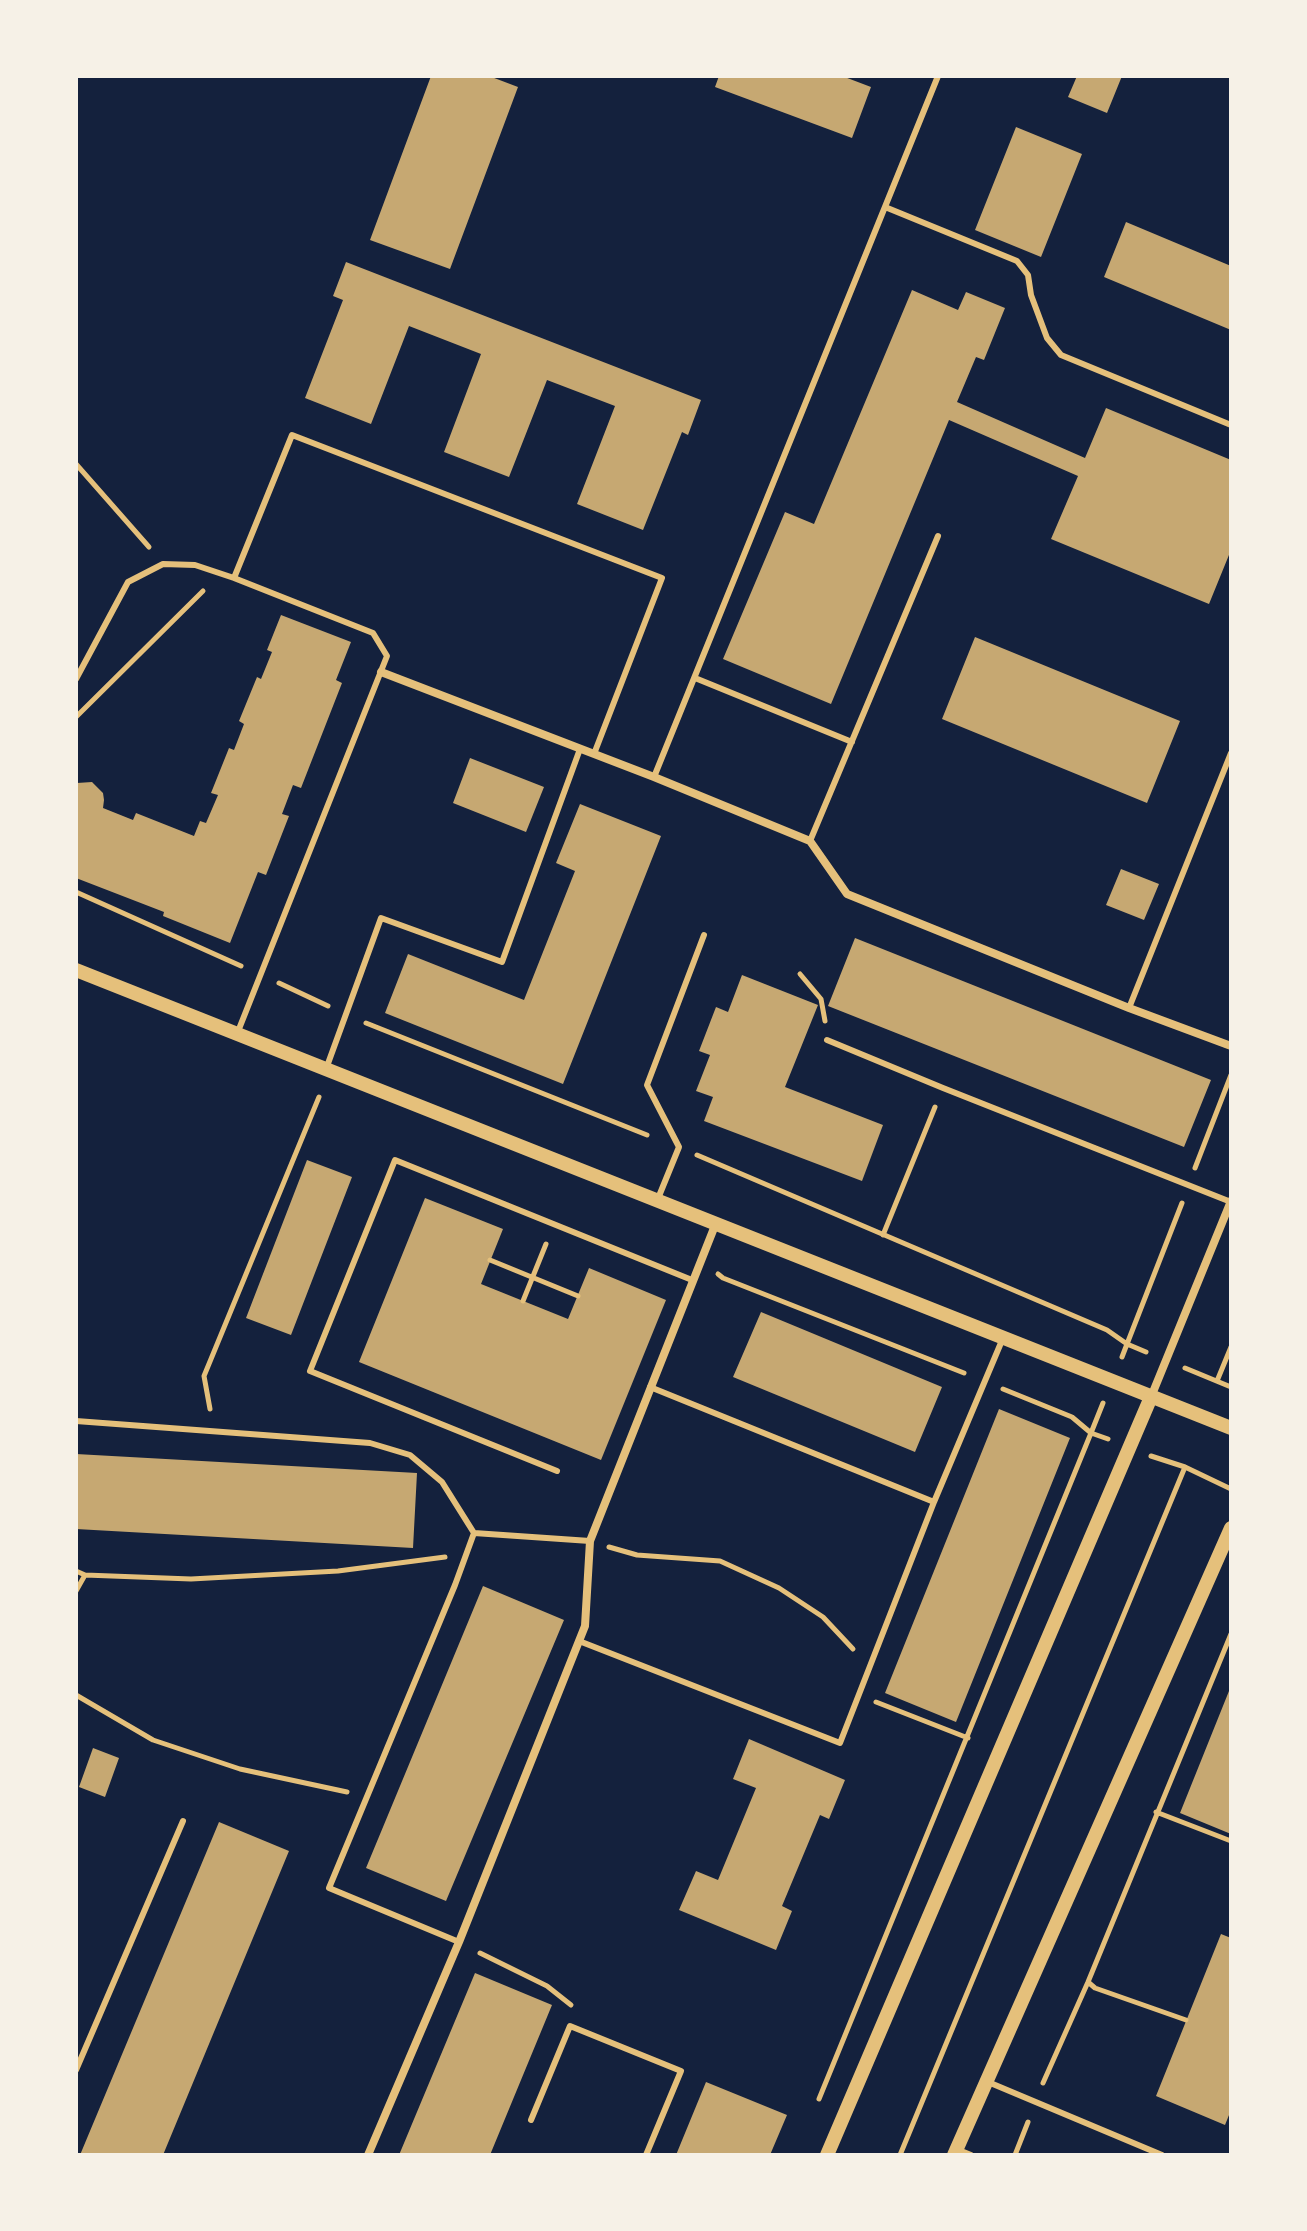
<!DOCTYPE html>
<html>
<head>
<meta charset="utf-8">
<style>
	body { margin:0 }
	#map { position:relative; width:1307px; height:2231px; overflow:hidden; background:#14213d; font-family:"DejaVu Sans",sans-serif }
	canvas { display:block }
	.frame { position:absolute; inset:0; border:78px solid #f6f1e7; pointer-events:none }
</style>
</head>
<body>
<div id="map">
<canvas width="1307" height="2231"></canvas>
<div class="frame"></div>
</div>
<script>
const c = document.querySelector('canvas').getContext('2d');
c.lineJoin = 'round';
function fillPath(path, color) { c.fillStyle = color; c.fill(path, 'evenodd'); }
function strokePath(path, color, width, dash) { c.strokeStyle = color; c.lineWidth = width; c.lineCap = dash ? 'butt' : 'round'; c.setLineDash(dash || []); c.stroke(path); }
const building = new Path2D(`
	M431,76h58l29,11 -68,182 -80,-29z
	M719,76h123l29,11 -19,51 -137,-51z
	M1077,76h45l-15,37 -39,-16z
	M1016,127l66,27 -41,103 -66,-27z
	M1126,222l105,44v64l-127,-53z
	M346,262l355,138 -13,35 -6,-3 -39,98 -66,-26 38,-98 -68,-26 -38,97 -65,-25 37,-98 -72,-28 -38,98 -66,-26 38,-98 -10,-4z
	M912,290l46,20 8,-18 39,16 -21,52 -8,-3 -19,45 128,56 21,-50 125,52v90l-22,54 -158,-65 27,-63 -129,-56 -118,284 -108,-45 62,-147 29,12z
	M281,615l70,27 -15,38 6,3 -41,105 -8,-3 -11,29 7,2 -23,59 -8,-3 -28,71 -67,-27 1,-4 -88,-34 1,-95 15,-1 11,11 1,7 -1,8 30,12 3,-7 58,23 6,-15 6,2 12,-28 -7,-2 18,-45 5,2 10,-26 -5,-3 18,-44 4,2 11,-27 -5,-2z
	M975,637l205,84 -33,82 -205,-84z
	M470,758l74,29 -18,45 -73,-29z
	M580,804l81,32 -98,248 -178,-71 23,-59 116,46 51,-129 -19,-8z
	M1121,869l38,15 -15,36 -38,-15z
	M855,938l356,142 -27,67 -356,-141z
	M742,975l76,30 -33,82 98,38 -21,56 -158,-60 9,-24 -17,-6 14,-36 -11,-4 17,-44 12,5z
	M307,1160l45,17 -61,158 -45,-17z
	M425,1198l78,31 -22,55 87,35 21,-51 77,32 -65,160 -242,-98z
	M761,1312l181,75 -27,65 -182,-75z
	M999,1409l71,29 -114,284 -71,-29z
	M76,1454l341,19 -4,75 -337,-19z
	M483,1586l81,34 -118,281 -80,-33z
	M1231,1686v148l-51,-21z
	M749,1739l96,41 -16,39 -9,-4 -38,91 10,5 -16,39 -97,-40 17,-39 22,9 38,-92 -23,-9z
	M93,1748l26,10 -14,39 -26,-10z
	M219,1822l70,29 -126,304h-83z
	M1221,1934l10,4v172l-6,15 -69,-29z
	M475,1973l77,32 -62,150h-91z
	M706,2082l81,33 -17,40h-94z`);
const path = new Path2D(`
	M76,464l73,83
	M76,717l127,-126
	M76,892l165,74
	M800,974l21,25 4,22
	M279,983l49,23
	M366,1023l281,112
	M697,1155l410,175 20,14 55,-141
	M1195,1168l36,-93
	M883,1235l52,-128
	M490,1260l88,36
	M718,1274l5,4 241,95
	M523,1301l23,-57
	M1122,1357l5,-13 19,8
	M1185,1368l46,19
	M1217,1381l14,-34
	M1103,1403l-12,30 17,6
	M210,1409l-6,-33 115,-279
	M1151,1456l34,11 46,22
	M609,1547l28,8 83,6 59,27 44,29 30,32
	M76,1571l9,4 106,4 147,-8 107,-14
	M76,1591l9,-16
	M76,1695l77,45 87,29 107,23
	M876,1702l92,36
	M1156,1812l75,29
	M480,1953l67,33 24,19
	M1088,1982l7,6 91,32
	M1043,2083l45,-101 143,-348
	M819,2099l272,-666 -19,-16 -69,-28
	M900,2155l285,-688
	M1015,2155l13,-33`);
const service = new Path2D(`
	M885,207l132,54 11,14 3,20 16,43 14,17 170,70
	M234,578l58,-143 370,143 -68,176
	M695,678l157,64
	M76,679l52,-97 35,-18 32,1 39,13 139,55 14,23 -150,378
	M654,777l284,-701
	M810,841l128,-305
	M1129,1008l102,-255
	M827,1040l116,48 288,114
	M326,1069l55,-151 121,44 78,-213
	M657,1201l22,-54 -32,-62 57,-150
	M650,1387l284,115
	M76,1421l294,22 40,12 32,27 32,51 -19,52 -126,303 130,54
	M557,1471l-247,-100 85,-211 297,120
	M474,1533l116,8
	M579,1641l261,102 94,-241 69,-164
	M76,2070l107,-249
	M988,2082l174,73
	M531,2120l39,-94 111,45 -35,84
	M956,2149l15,6`);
const minor = new Path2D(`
	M381,672l273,105 156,64 37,53 282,114 102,38
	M1151,1397l80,-196
	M368,2155l91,-213 126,-316 5,-85 126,-318`);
const tertiary = new Path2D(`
	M76,970l1155,458
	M827,2155l324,-758
	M954,2155l277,-627`);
fillPath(building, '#c6a872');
strokePath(path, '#e5c07b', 5);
strokePath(service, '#e5c07b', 6);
strokePath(minor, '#e5c07b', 8);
strokePath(tertiary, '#e5c07b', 14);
</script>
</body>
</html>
